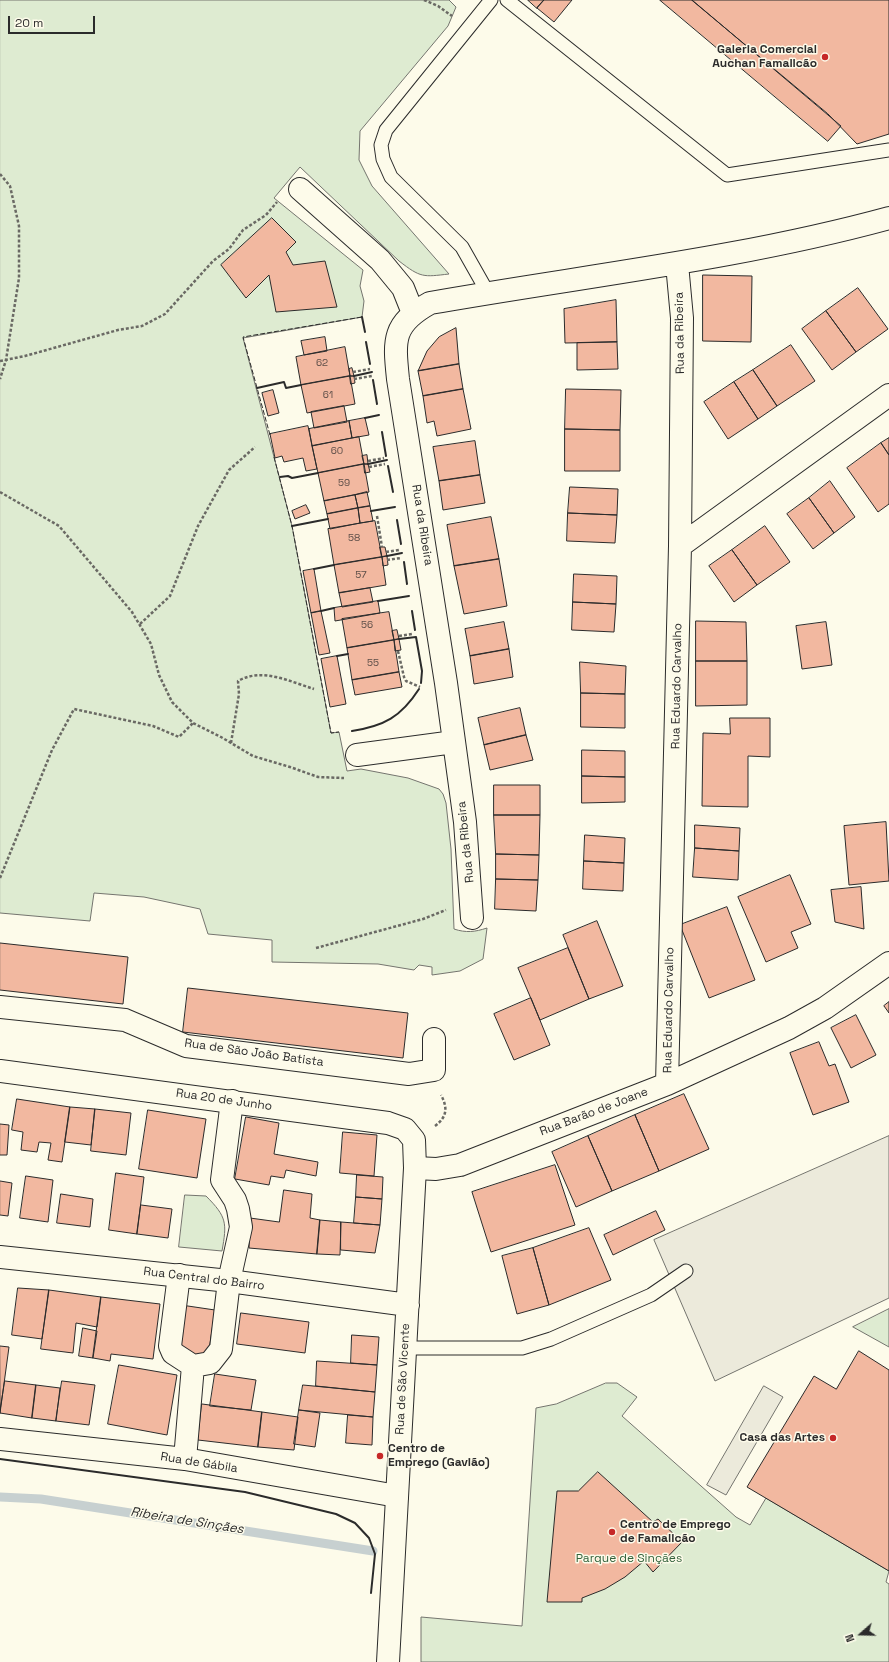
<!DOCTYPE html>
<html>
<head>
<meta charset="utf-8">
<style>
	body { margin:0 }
	#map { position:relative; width:889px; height:1662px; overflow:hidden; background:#fdfbea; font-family:"Space Grotesk",sans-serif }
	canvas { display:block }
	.north { position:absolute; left:841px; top:1614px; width:40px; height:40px; -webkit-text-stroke:3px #fdfbea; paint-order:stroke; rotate:250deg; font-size:11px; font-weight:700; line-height:16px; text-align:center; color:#2b2b2b }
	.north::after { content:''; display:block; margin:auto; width:14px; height:18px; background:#2b2b2b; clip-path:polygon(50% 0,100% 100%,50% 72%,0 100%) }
	.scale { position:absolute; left:8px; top:16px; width:87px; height:18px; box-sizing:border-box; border:2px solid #2b2b2b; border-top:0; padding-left:5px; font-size:12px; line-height:14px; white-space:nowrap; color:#2b2b2b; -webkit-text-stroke:3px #fdfbea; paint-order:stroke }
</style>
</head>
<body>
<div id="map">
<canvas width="889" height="1662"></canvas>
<div class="north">N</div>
<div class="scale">20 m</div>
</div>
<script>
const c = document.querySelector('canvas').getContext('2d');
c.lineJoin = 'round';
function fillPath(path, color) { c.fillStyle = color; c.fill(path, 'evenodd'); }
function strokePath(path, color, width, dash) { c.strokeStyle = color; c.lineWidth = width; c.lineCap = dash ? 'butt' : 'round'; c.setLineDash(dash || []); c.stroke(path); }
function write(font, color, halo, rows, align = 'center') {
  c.font = font + ' "Space Grotesk",sans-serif'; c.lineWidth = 3; c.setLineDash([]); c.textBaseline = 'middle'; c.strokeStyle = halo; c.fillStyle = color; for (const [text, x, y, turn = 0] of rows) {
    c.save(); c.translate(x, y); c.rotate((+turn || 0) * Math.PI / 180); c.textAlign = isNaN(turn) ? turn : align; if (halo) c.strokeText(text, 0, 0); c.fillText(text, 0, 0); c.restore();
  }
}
const green = new Path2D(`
	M0,0h449l7,7 -8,19 -88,105 -1,29 13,26 77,88c-26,3 -28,4 -50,-13l-99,-94 -26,31 89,72 -3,16 4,15 -2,16 -119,21 49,188 39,207 8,-1 8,39 14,-2 47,9 31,11 4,5 3,9 5,46 3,80c12,4 21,3 33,-1l-4,31 -23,12 -28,4v-8l-13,-2 -5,5 -36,-6 -106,-2v-22l-64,-6 -8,-25 -56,-12 -50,-4 -4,28 -90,-8z
	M185,1195l21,1c21,21 21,27 16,55l-43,-4z
	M889,1309v38l-36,-20z
	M606,1383h11l20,14 -15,19 114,101 14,8 16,-27 123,73 -3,11 3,2v78h-468v-45l101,9 14,-218 20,-4z`);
const parking = new Path2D(`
	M889,1136v162l-174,83 -61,-141z
	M764,1386l19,11 -57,98 -19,-10z`);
const stream = new Path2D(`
	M0,1497l41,2 332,52`);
const building = new Path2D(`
	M528,0h16l-7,8z
	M544,0h28l-18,22 -17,-14z
	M660,0h32l149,126 -13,15z
	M692,0h197v134l-32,10 -29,-30z
	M272,218l24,24 -10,10 7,13 32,-4 12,46 -61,5 -7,-37 -23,23 -25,-33z
	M703,275l49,1 -1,66 -48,-1z
	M858,288l30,41 -32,23 -30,-41z
	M616,300l1,42 -52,1 -1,-34z
	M826,311l30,41 -24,18 -30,-41z
	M456,328l3,36 -41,7 9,-20 12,-14z
	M325,337l2,14 -23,4 -3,-14z
	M617,342l1,27 -41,1v-27z
	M791,345l24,36 -38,25 -24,-36z
	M345,347l5,29 -49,9 -5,-28z
	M459,364l4,25 -40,7 -5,-25z
	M352,368l2,8h-4l-1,-7z
	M753,370l24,36 -19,13 -24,-37z
	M350,376l5,28 -48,9 -6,-28z
	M350,376h4l1,7 -4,1z
	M734,382l24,37 -30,20 -24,-37z
	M463,389l8,40 -34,7 -3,-15 -7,2 -4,-27z
	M566,389l55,1 -1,40 -55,-1z
	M273,390l6,23 -11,3 -6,-23z
	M344,406l3,16 -33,6 -3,-16z
	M365,418l4,17 -17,3 -3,-17z
	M349,421l3,17 -40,8 -3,-17z
	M308,426l9,43 -11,2 -3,-13 -19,4 -2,-6 -7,2 -5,-24z
	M565,429l55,1v41h-55z
	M359,437l5,27 -46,9 -6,-27z
	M889,438v17l-8,-12z
	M475,441l5,34 -41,6 -6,-34z
	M881,443l8,12v49l-11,8 -31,-44z
	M367,455l1,9h-4l-2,-8z
	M364,464l5,28 -45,9 -6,-28z
	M364,464h4l2,8 -5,1z
	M480,475l5,28 -42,7 -4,-29z
	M830,481l25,36 -21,16 -25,-35z
	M570,487l48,2 -1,26 -49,-2z
	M367,492l3,14 -12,2 -3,-13z
	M355,495l3,13 -31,6 -3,-13z
	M809,498l25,35 -21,16 -26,-35z
	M306,505l4,8 -15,6 -3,-8z
	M370,506l3,15 -13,2 -2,-15z
	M358,508l2,15 -30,6 -3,-15z
	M568,513l49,2 -2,28 -48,-2z
	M491,517l8,42 -45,7 -7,-41z
	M375,521l7,36 -48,8 -6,-36z
	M765,526l25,36 -33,23 -25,-35z
	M380,547h5l2,9 -5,1z
	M732,550l25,35 -23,17 -25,-36z
	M387,556l1,9 -5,1 -1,-9z
	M382,557l4,28 -47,8 -5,-28z
	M499,559l8,47 -43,8 -10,-48z
	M314,569l7,42 -10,2 -8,-42z
	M574,574l43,2 -1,28 -43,-2z
	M370,588l3,14 -31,5 -3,-14z
	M378,601l2,12 -45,8 -1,-13z
	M573,602l43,2 -2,28 -42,-2z
	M321,611l9,42 -11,2 -8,-42z
	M389,612l5,28 -47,8 -5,-29z
	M696,621l50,1 1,39h-51z
	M504,622l5,27 -39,7 -5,-27z
	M826,622l6,43 -30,4 -6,-43z
	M397,630l2,9 -5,1 -2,-9z
	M399,639l2,11 -6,1 -1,-11z
	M394,640l5,32 -47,8 -5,-32z
	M509,649l4,28 -39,7 -4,-28z
	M337,656l9,48 -16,3 -9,-48z
	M696,661h51v44l-51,1z
	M580,662l46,4 -1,28 -44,-1z
	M399,672l3,15 -47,8 -3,-15z
	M581,693l44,1v34l-44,-1z
	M520,708l6,27 -42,10 -6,-27z
	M730,718h40v39l-22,-1v51l-46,-1 1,-73 27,1z
	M526,735l7,25 -43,10 -6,-25z
	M582,750l43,1v26l-43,-1z
	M582,776l43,1v25l-43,1z
	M494,785h46v30h-46z
	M494,815h46l-1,40 -43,-1z
	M886,822l3,59 -40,4 -5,-59z
	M695,825l45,3 -1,23 -44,-3z
	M585,835l40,3 -1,25 -40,-2z
	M695,848l44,3 -1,29 -45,-3z
	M496,854l43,1 -1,25 -42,-1z
	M584,861l40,2 -1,28 -40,-2z
	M790,875l21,49 -20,8 7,16 -32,14 -28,-65z
	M496,879l42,1 -2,31 -41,-2z
	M861,887l3,42 -29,-7 -4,-32z
	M727,907l28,73 -46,18 -29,-73z
	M597,921l26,65 -34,13 -26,-64z
	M0,943l128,14 -5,47 -123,-14z
	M568,948l21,51 -49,21 -22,-52z
	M188,988l220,25 -5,45 -220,-26z
	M531,998l19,47 -36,15 -20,-46z
	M889,1002v11l-5,-7z
	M856,1015l20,40 -25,13 -20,-40z
	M819,1042l10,24 6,-2 14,38 -36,13 -23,-62z
	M684,1094l25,55 -50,22 -24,-56z
	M17,1099l53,8 -8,55 -14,-2 3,-17 -12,-1 -2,10 -16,-2 2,-18 -11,-2z
	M70,1107l25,2 -4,36 -26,-3z
	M95,1109l36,4 -5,42 -35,-4z
	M148,1110l58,9 -9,59 -58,-9z
	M635,1115l24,56 -47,20 -24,-55z
	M246,1117l33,6 -5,31 44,8 -2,14 -30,-6 -2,8 -13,-2 -2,9 -34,-6z
	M0,1124l9,1 -2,30h-7z
	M343,1132l34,3 -3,41 -34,-3z
	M588,1136l24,55 -36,16 -24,-55z
	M555,1165l20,60 -84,27 -19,-60z
	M116,1173l28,4 -7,57 -28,-4z
	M357,1175l26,2 -1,22 -26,-2z
	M26,1176l27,4 -5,42 -28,-4z
	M0,1181l12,2 -4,33 -8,-1z
	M284,1190l28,4 -2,24 10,2 -3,34 -68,-6 1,-30 29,4z
	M61,1194l32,5 -3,28 -33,-4z
	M356,1197l26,2 -2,26 -26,-2z
	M141,1205l31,4 -4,29 -31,-4z
	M656,1211l9,19 -52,25 -9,-20z
	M320,1220l21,2 -1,33 -23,-1z
	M341,1222l39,3 -5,28 -34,-3z
	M589,1228l22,52 -62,25 -16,-57z
	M533,1248l16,57 -32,9 -15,-58z
	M18,1288l31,2 -7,49 -30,-4z
	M49,1290l52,7 -4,30 -21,-4 -3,30 -32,-4z
	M101,1297l59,7 -7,55 -42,-5 -1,7 -17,-3z
	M181,1305l34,5 -7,47 -34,-5z
	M241,1313l68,9 -4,31 -68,-9z
	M83,1328l14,3 -4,27 -14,-2z
	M352,1335l27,2 -2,28 -26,-2z
	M0,1346l9,1 -9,66z
	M859,1351l30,19v201l-142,-84 67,-111 22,13z
	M317,1361l60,4 -2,27 -59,-6z
	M119,1365l58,10 -10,60 -59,-11z
	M215,1374l41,6 -5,30 -41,-4z
	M5,1381l31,4 -4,33 -32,-5z
	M62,1381l33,4 -6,40 -33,-4z
	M36,1385l24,3 -4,33 -24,-3z
	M303,1385l72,7 -2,25 -74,-7z
	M202,1404l60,8 -4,35 -60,-7z
	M299,1410l21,3 -5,34 -21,-3z
	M262,1412l36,5 -4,33 -36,-3z
	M348,1415l25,2 -1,28 -26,-2z
	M598,1472l55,50 5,-3 24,23 -29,30 -9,-11 -19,16 -20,12 -23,9v4h-35l10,-111h21z`);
const path = new Path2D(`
	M424,0l14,6 14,10
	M0,174l10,12 9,40v52l-13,82 -6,19
	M0,361l25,-5 93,-26 24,-4 23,-12 48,-53 16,-12 14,-19 23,-15 11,-13
	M353,372l17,-3
	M354,379l18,-3
	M368,461l16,-3
	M369,467l16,-3
	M0,492l59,34 73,86 19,32 8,31 13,27 21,21 28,14 32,19 37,11 28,10 26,1
	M377,516l5,31
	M386,552l13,-2
	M387,560l14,-2
	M140,624l30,-28 28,-70 31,-56 26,-23
	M399,636l13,-2
	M398,651l6,26 2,4 14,6
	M231,743l8,-49 -1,-13c24,-14 53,1 76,8
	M0,878l52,-128 22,-41 79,17 26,11 14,-14
	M316,948l107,-29 23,-9
	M435,1126c12,-9 13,-18 6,-31`);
const service = new Path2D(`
	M507,0l220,175 162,-25
	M488,293l-26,-46 -71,-70 -8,-18 -2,-14 5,-15 105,-130
	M405,1348h117l29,-9 100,-44 35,-24`);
const minor = new Path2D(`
	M300,189l80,71 23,28 10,25
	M680,546l209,-151
	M357,755l97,-13
	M472,918l-7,-96 -19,-139 -48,-304c-4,-39 -6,-55 32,-76 153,-27 309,-44 459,-85
	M0,1007l125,13 61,26 223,28 25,-4v-31
	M667,1084l13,-538 2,-228 -5,-54
	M415,1168l21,1 24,-4 207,-81 122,-56 36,-20 64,-45
	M179,1275l-9,71 3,7 20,13 17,-3 11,-14 8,-68 12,-54 -3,-18 -3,-9 -13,-20 10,-79
	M0,1439l185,20 212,37
	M185,1459l8,-93`);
const tertiary = new Path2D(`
	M0,1071l388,52 17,6 9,11 1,28 -27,494
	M0,1257l229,24 179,24`);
const fence = new Path2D(`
	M270,435l-27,-98 119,-20
	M274,457l18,69 39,207 8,-1`);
const wall = new Path2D(`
	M362,317l3,15
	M366,342l4,22
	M354,376l18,-4
	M373,380l4,24
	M257,388l27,-6 2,6 15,-3
	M365,418l14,-3
	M382,432l4,24
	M368,464l19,-4
	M388,466l5,26
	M280,477l8,-1 4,2 26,-5
	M371,511l24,-4
	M397,520l4,24
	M292,526l36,-7
	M387,556l15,-3
	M404,562l3,22
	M314,569l20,-4
	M378,601l31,-5
	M321,611l13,-3
	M412,611l3,19
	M399,639l17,-2 6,34 -1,12
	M337,656l11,-2
	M352,731c32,-5 49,-14 67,-42
	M0,1459l245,33 91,22 19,9 14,15 6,16 -4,39`);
const markers = [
	[825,57,4,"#c62828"],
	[833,1438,4,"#c62828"],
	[380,1456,4,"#c62828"],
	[612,1532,4,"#c62828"]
];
const numberNames = [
	["62",322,363],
	["61",328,395],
	["60",337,451],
	["59",344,483],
	["58",354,538],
	["57",361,575],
	["56",367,625],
	["55",373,663]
];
const poiNames = [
	["Galeria Comercial",817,50],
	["Auchan Famalicão",817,64],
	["Casa das Artes",825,1438],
	["Centro de",388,1449,"left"],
	["Emprego (Gavião)",388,1463,"left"],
	["Centro de Emprego",620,1525,"left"],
	["de Famalicão",620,1539,"left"]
];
const streetNames = [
	["Rua da Ribeira",680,333,-91],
	["Rua da Ribeira",422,525,81],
	["Rua Eduardo Carvalho",677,686,-89],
	["Rua da Ribeira",466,842,-96],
	["Rua Eduardo Carvalho",669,1010,-89],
	["Rua de São João Batista",254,1053,8],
	["Rua 20 de Junho",224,1100,8],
	["Rua Barão de Joane",594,1112,-21],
	["Rua Central do Bairro",204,1279,7],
	["Rua de São Vicente",403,1379,-87],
	["Rua de Gábila",199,1463,9]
];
const parkNames = [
	["Parque de Sinçães",629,1559]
];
const waterNames = [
	["Ribeira de Sinçães",187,1521,9]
];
fillPath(green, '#deebd1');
strokePath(green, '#74746e', 1);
fillPath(parking, '#eceadb');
strokePath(parking, '#74746e', 1);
strokePath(stream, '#c7d0d0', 9);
fillPath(building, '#f2b8a0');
strokePath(building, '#2b2b2b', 1);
strokePath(service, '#2b2b2b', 15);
strokePath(minor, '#2b2b2b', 24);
strokePath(tertiary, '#2b2b2b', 24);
strokePath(path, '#6a6964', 2.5, [3, 2]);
strokePath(service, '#fdfbea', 13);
strokePath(minor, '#fdfbea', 22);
strokePath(tertiary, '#fdfbea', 22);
strokePath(fence, '#2b2b2b', 1, [5, 2]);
strokePath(wall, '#2b2b2b', 2);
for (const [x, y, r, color] of markers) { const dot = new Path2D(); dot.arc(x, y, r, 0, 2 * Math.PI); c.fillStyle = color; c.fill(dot); strokePath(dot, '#fdfbea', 1.5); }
write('10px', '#5d4e48', null, numberNames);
write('bold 12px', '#2b2b2b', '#fdfbea', poiNames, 'right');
write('12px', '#2b2b2b', '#fdfbea', streetNames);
write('12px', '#34623c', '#fdfbea', parkNames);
write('italic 13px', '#2b2b2b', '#fdfbea', waterNames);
</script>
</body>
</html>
